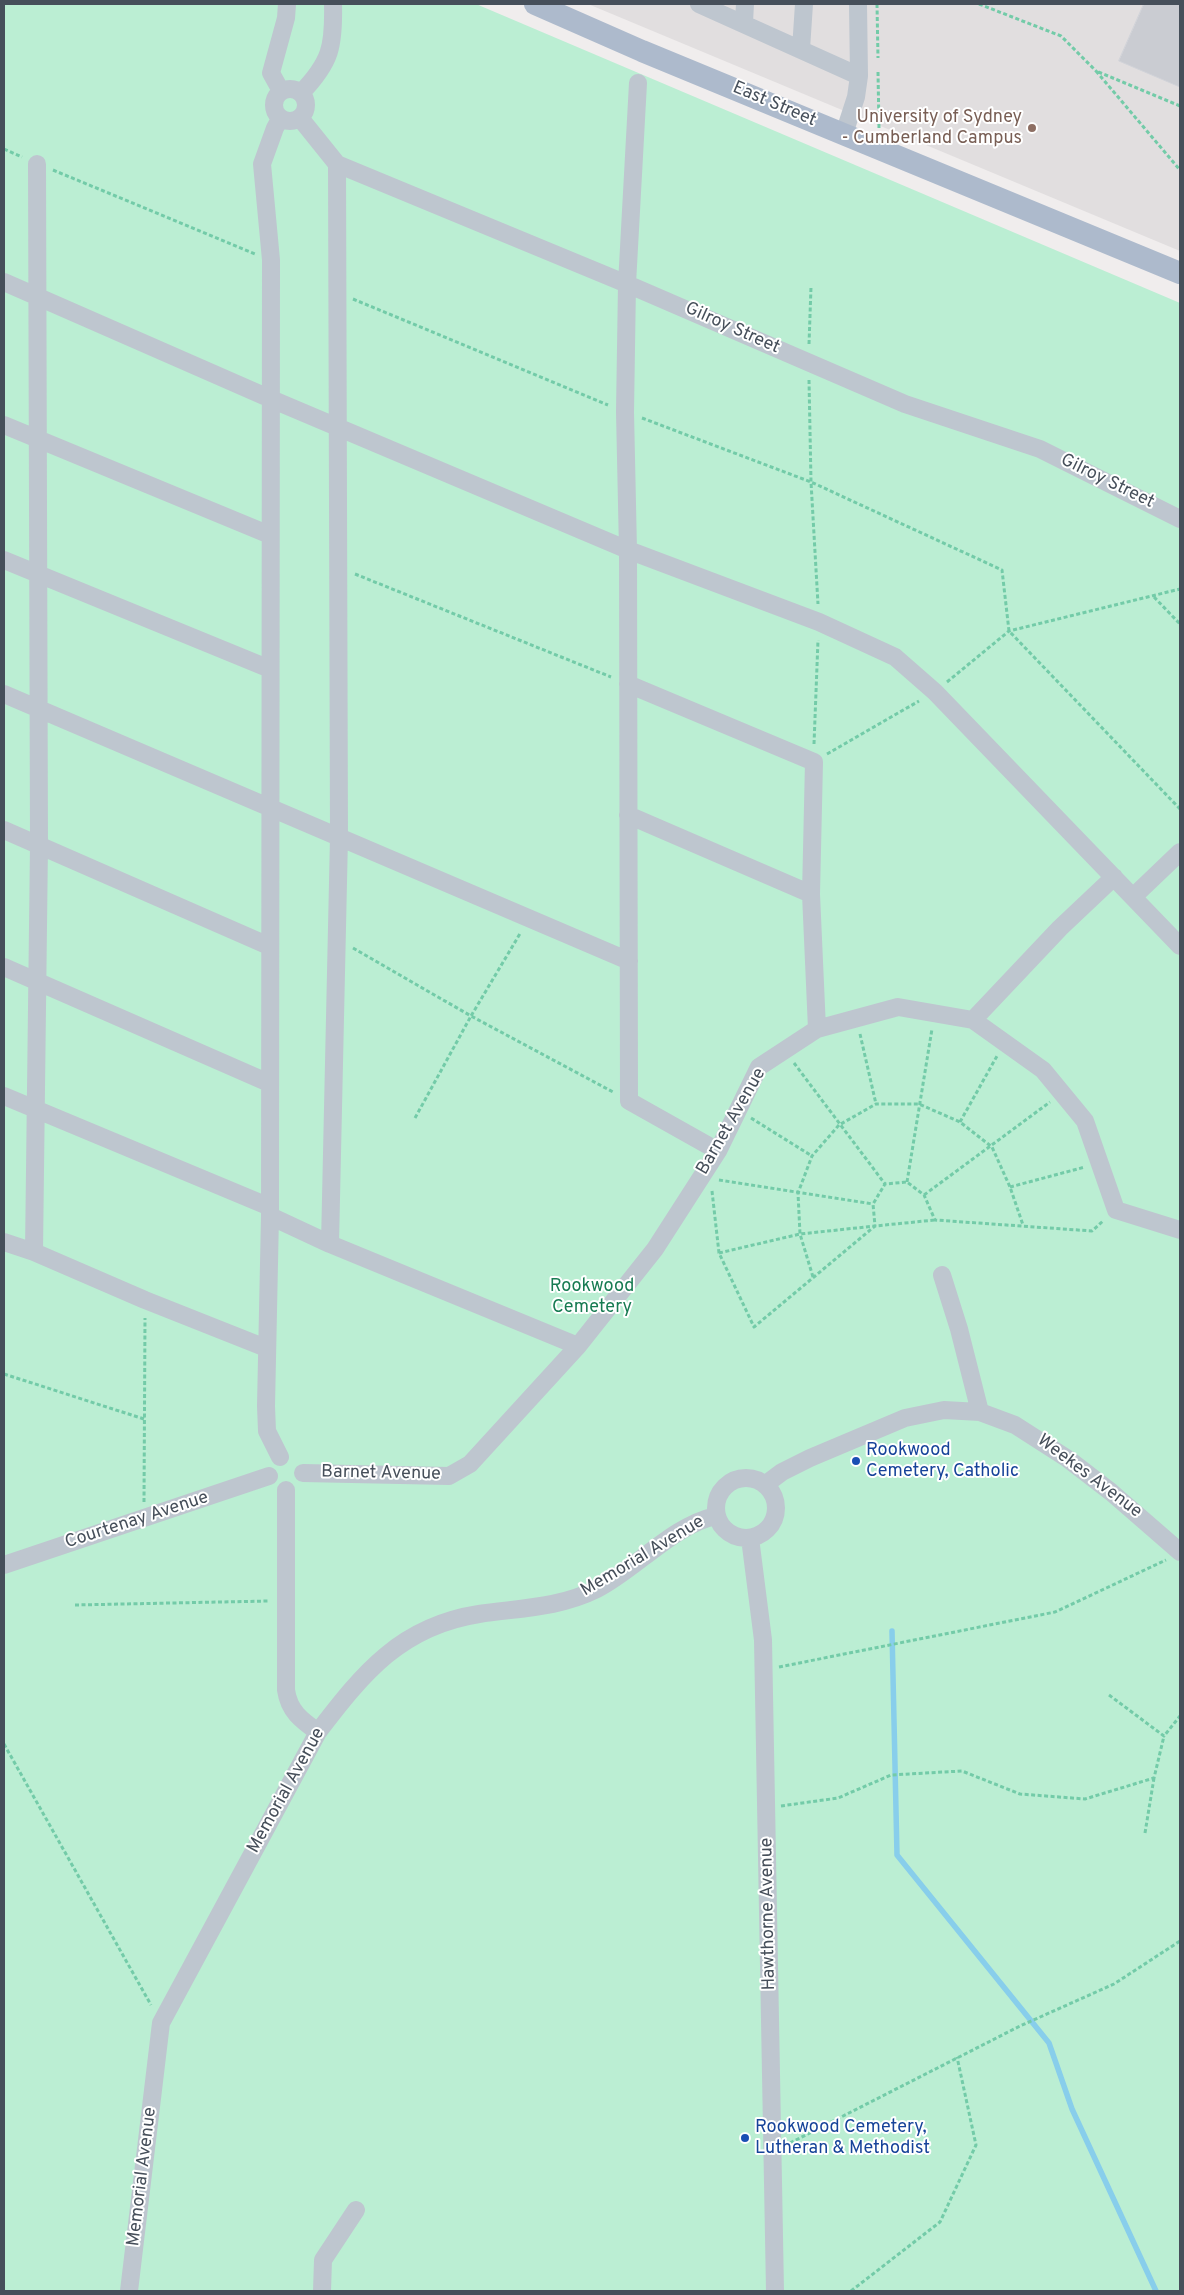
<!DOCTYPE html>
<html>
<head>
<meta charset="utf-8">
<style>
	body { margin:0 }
	#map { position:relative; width:1184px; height:2295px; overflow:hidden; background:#f0eded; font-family:Overpass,sans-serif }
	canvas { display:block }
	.frame { position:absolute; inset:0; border:5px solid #464f5a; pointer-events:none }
</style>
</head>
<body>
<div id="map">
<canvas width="1184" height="2295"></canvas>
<div class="frame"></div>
</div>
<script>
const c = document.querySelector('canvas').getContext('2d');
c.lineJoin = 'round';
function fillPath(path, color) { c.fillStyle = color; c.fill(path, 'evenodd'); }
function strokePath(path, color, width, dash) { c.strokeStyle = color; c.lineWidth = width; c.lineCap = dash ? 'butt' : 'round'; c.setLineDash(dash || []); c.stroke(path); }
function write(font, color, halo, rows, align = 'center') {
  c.font = font + ' Overpass,sans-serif'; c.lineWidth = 4; c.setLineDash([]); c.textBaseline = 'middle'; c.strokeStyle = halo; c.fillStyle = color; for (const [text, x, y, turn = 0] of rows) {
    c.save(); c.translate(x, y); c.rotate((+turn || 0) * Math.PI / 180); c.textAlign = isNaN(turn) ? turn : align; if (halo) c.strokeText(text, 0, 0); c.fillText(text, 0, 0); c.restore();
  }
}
const education = new Path2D(`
	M588,4h592v247z`);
const green = new Path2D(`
	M4,4h472l704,299v1988h-1176z`);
const stream = new Path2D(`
	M892,1631l5,224 152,188 23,66 84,182`);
const building = new Path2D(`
	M1144,4h36v83l-61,-26z`);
const path = new Path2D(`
	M877,4l1,54
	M979,4l82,32 35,35
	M878,72l1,56
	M1180,106l-84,-35 84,99
	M4,149l18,8
	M53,170l202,84
	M353,299l255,106
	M809,344l2,-57
	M809,380l2,102 7,122
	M642,418l169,64 191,88 7,61 171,178
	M355,574l256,103
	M1154,597l26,27
	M947,682l62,-51 171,-42
	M814,744l4,-104
	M827,754l92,-53
	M353,948l118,68 50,-84
	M860,1034l16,70
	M794,1063l91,121
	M415,1118l56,-102 142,76
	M751,1118l61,38
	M960,1122l37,-66
	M719,1180l154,24
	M907,1182l25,-153
	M1010,1187l75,-20
	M712,1191l7,62 35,74 121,-101 60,-6
	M924,1195l126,-93
	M719,1253l81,-19 75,-8 -2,-22 12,-20 22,-2 17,13 11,25 157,11 11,-10
	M813,1277l-13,-43 -2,-41 14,-37 27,-31 37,-21h43l41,18 32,25 18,40 13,38
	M4,1374l140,45
	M144,1502l1,-184
	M75,1605l194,-4
	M779,1667l276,-55 111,-52
	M1109,1695l55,41 16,-20
	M4,1744l147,261
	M781,1806l57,-8 53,-23 71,-4 58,23 65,5 69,-21 10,-42
	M1145,1833l9,-55
	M790,2143l230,-117 94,-42 66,-43
	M851,2291l89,-69 36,-77 -19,-88`);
const minor = new Path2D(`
	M699,4l160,72 -3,21 -12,37
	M858,4l1,72
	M744,22l1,-18
	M801,49l3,-45
	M638,83l-11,201 -2,128 3,138 1,551 89,50
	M274 105a16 16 0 1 1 32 0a16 16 0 1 1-32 0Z
	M281,91l-10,-18 15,-55 1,-14
	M301,93c30,-31 33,-47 32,-89
	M300,118l37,46 290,120 278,120 135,45 140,70
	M4,282l267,117 357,151 191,72 76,35 40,35 245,254
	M4,425l266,110
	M4,560l266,109
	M628,684l186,78 -3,132 6,135
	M4,694l625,267
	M628,815l183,79
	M4,830l265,116
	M1133,897l47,-45
	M4,967l265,116
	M973,1020l87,-92 54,-51
	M4,1096l266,111
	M270,1216l60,28 248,102
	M4,1242l30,10 111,48 121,48
	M330,1244l9,-407 -2,-673
	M34,1252l5,-407 -2,-681
	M942,1275l17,54 21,83
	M280,1457l-13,-26 -1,-25 4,-190 1,-956 -9,-96 13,-36 5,-9
	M303,1473l146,3 21,-12 108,-118 77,-97 63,-98 41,-84 58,-38 81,-22 75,13 70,50 42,51 31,89 64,20
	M716 1508a30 30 0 1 1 60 0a30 30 0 1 1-60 0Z
	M766,1484l16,-12 28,-14 95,-40 39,-8 36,2 35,13 53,34 43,33 69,60
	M286,1490v200c3,21 15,30 32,42
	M750,1538l13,102 12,651
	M4,1565l265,-89
	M129,2291l32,-268 157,-291c45,-59 83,-106 161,-118 40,-6 80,-6 118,-25 39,-20 76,-64 119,-73
	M322,2291l1,-31 33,-50`);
const major = new Path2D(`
	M535,4l107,47 538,222`);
const markers = [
	[1032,128,5,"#8d6e63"],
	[856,1461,5,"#1a4fb4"],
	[745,2138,5,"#1a4fb4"]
];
const streetNames = [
	["East Street",774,105,23],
	["Gilroy Street",732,329,24],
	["Gilroy Street",1107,482,26],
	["Barnet Avenue",732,1122,-60],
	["Barnet Avenue",381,1474,1],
	["Weekes Avenue",1089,1477,37],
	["Courtenay Avenue",137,1521,-18],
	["Memorial Avenue",643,1557,-31],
	["Memorial Avenue",287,1791,-61],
	["Hawthorne Avenue",769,1914,-91],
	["Memorial Avenue",143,2177,-83]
];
const educationNames = [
	["University of Sydney",1022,118],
	["- Cumberland Campus",1022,139]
];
const parkNames = [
	["Rookwood",592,1287],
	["Cemetery",592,1308]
];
const transitNames = [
	["Rookwood",866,1451],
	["Cemetery, Catholic",866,1472],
	["Rookwood Cemetery,",755,2128],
	["Lutheran & Methodist",755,2149]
];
fillPath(education, '#e1dedf');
fillPath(green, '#bbeed3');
strokePath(stream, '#88ceeb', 5.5);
fillPath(building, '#caccd2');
strokePath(building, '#d1d3d9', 1);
strokePath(path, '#73cba8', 3, [4, 2.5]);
strokePath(minor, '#bec6cf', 18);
strokePath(major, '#adbacc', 22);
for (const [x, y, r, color] of markers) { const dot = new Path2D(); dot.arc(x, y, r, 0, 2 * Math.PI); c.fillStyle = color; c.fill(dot); strokePath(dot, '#fff', 2); }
write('18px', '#464f5a', '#fff', streetNames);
write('18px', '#785e54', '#fff', educationNames, 'right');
write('18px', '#177b52', '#fff', parkNames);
write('18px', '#164399', '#fff', transitNames, 'left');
</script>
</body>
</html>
